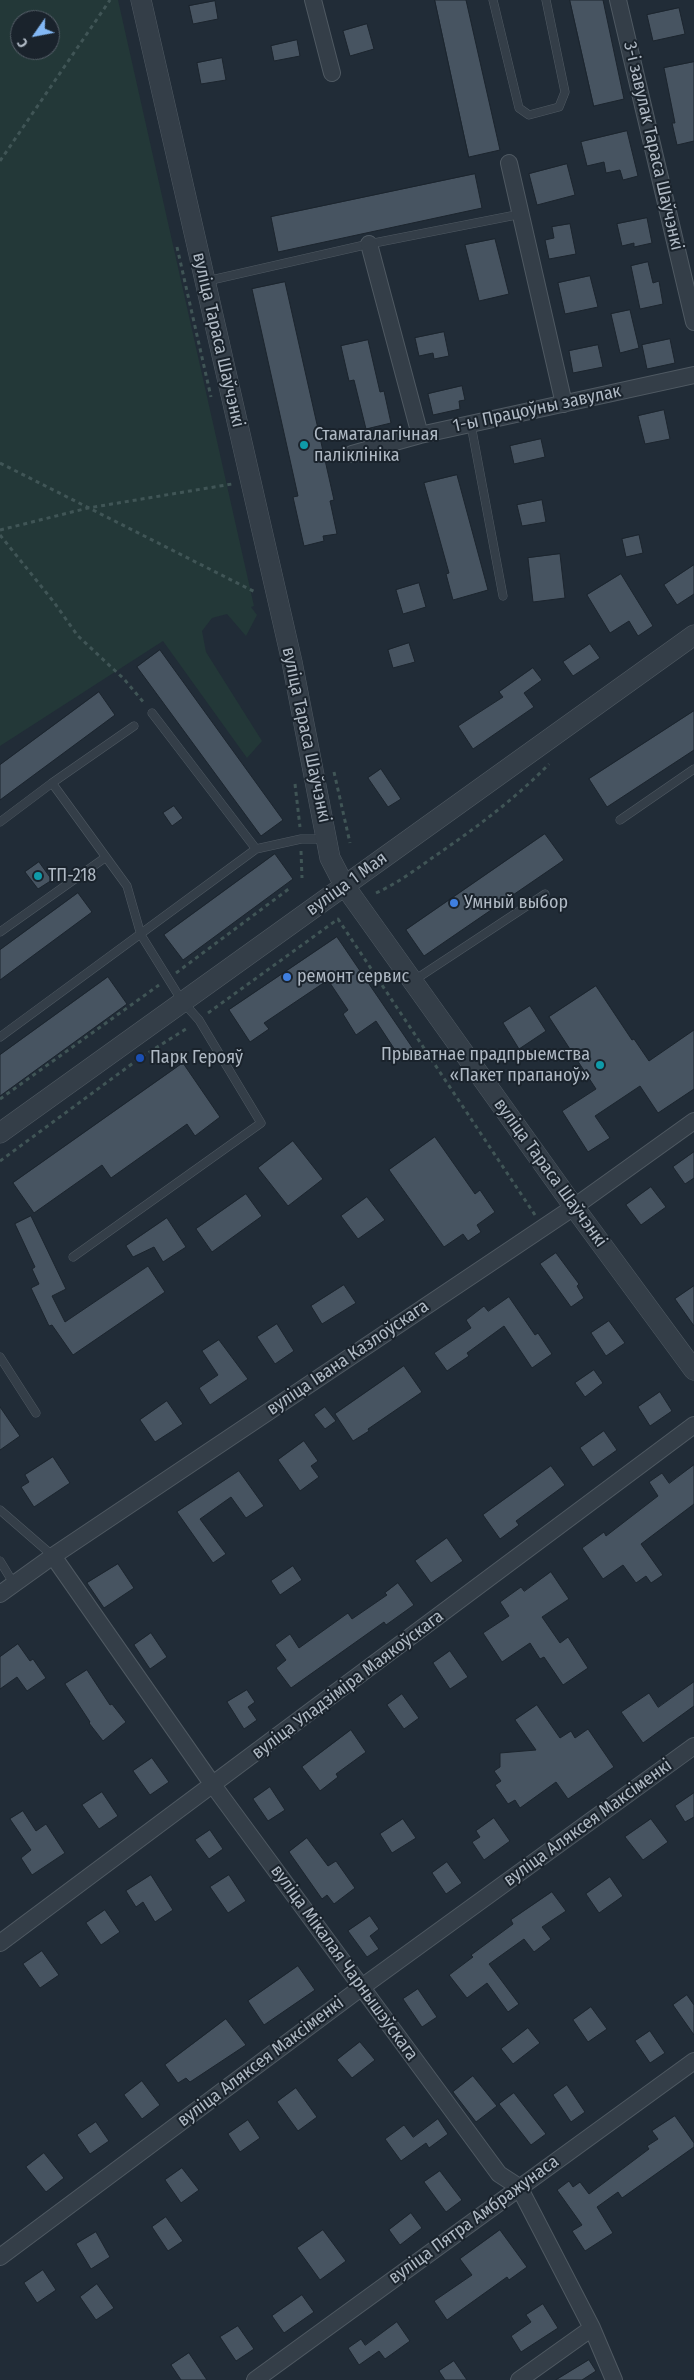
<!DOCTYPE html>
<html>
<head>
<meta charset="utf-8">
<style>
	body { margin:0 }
	#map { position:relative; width:694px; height:2380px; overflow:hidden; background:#212c37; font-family:"Fira Sans Condensed",sans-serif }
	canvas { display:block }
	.north { position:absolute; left:10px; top:10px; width:50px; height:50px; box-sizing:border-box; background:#1a232c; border:1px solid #565f69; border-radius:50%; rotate:237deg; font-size:14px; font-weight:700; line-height:20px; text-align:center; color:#afb9c4 }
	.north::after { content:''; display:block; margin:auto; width:18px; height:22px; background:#83b8f5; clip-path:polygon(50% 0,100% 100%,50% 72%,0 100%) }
</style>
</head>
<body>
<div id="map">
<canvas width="694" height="2380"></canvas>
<div class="north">С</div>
</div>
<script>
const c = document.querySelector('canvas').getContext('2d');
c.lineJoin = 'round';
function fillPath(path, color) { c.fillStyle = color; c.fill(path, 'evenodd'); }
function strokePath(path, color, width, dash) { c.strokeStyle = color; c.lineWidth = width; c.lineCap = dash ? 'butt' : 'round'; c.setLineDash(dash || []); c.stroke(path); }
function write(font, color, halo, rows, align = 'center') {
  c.font = font + ' "Fira Sans Condensed",sans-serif'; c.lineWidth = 4; c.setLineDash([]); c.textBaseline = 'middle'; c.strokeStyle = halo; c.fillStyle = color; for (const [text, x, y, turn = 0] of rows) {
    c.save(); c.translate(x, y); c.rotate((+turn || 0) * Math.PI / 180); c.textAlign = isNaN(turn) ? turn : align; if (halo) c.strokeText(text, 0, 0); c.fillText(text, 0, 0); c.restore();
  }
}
const green = new Path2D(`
	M0,0h118l136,606 -3,1 6,8 -11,21 -19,-22 -15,4 -10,13 4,21 56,89 -15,17 -84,-117 -163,105zM20,20h30v30h-30z`);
const building = new Path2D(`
	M435,0h31l34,150 -31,7z
	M570,0h33l21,99 -30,7z
	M215,1l3,18 -25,5 -4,-18z
	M679,8l6,26 -32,7 -6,-26z
	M367,24l7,25 -24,7 -7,-25z
	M297,40l3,16 -26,5 -3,-15z
	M222,58l4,22 -25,4 -4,-21z
	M694,62v79l-17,4 -5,-22h3l-11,-55z
	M627,131l11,45 -15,4 -3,-10 -14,3 -2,-11 -17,4 -6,-24z
	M567,164l8,31 -38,10 -8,-31z
	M475,174l7,34 -204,44 -7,-35z
	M647,218l5,25 -18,4v-4l-12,3 -5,-22z
	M570,224l6,30 -27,5 -4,-19 9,-2 -2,-11z
	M495,239l14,55 -30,7 -14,-56z
	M648,262l5,21 6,-2 4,23 -23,5 -9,-43z
	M590,276l8,31 -33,7 -7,-31z
	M285,282l49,218 -4,1 7,33 -14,2 1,5 -20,5 -11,-49 5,-1 -46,-207z
	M630,310l9,38 -19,5 -9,-39z
	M444,332l5,24 -15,3 -1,-6 -14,3 -4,-18z
	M670,339l5,24 -28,6 -5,-24z
	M368,340l12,52 4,-1 7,32 -25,6 -12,-49 -5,1 -8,-35z
	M598,345l5,22 -30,6 -4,-22z
	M462,386l3,14 -6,1 1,8 -27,6 -5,-21z
	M664,410l6,29 -25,5 -7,-28z
	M541,439l4,18 -31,7 -4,-18z
	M457,475l31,115 -35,10 -7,-26 3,-1 -25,-90z
	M542,500l4,22 -24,4 -5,-21z
	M639,535l4,18 -17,4 -4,-18z
	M560,554l5,44 -32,4 -5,-44z
	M694,565v29l-17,11 -13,-20z
	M621,574l32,52 -15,10 -9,-15 -19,12 -23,-38z
	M419,583l7,24 -23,7 -7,-24z
	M409,643l6,19 -22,6 -5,-18z
	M590,644l10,14 -27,18 -10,-14z
	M160,650l123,170 -22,16 -124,-169z
	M533,668l9,12 -18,13 10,14 -61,42 -15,-23 45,-29 -4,-5z
	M99,692l16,23 -115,85v-35z
	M694,711v39l-87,57 -18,-28z
	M381,769l20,30 -13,8 -20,-29z
	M174,806l9,12 -11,8 -9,-13z
	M545,834l19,26 -140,96 -18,-26z
	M275,854l18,25 -110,81 -19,-25z
	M39,862l13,18 -14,9 -13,-17z
	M78,893l14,19 -92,68v-30z
	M337,937l77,113 -13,9 -25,-38 -20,14 -13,-21 5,-4 -20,-30 -64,43 5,6 -19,13 -21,-32z
	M108,977l19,27 -127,92v-41z
	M596,986l36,54 2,-1 15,22 45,-31v59l-36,24 -18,-27 -45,30 15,22 -22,14 -26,-41 34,-22 -47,-72z
	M530,1006l16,25 -27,18 -16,-26z
	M183,1063l37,54 -25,19 -8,-12 -76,54 -9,-13 -68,48 -21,-30z
	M435,1137l40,57 5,-4 15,22 -18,13 4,7 -13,9 -5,-7 -19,13 -55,-77z
	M293,1141l30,38 -35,27 -30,-38z
	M694,1152v26l-9,6 -12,-17z
	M651,1187l15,20 -25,18 -15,-20z
	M246,1194l16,22 -50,36 -16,-23z
	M367,1197l18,23 -27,19 -17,-23z
	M31,1216l35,73 -14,7 13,26 83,-56 17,26 -92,63 -21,-30 -3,1 -18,-38 8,-4 -7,-15 3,-2 -20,-43z
	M167,1218l19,29 -23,15 -9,-15 -21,10 -7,-11z
	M556,1253l23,31 -2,2 7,12 -13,9 -31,-43z
	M344,1285l12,18 -34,21 -11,-18z
	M694,1286v40l-19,-27z
	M509,1297l26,38 3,-2 14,21 -20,14 -28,-42 -37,27 2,3 -22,15 -13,-18 37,-25 -5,-8 18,-14 4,5z
	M609,1321l16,22 -19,13 -15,-23z
	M277,1324l17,27 -19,13 -18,-27z
	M219,1340l29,39 -38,26 -11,-17 19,-13 -16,-24z
	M404,1366l18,26 -54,37 1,2 -16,10 -18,-27z
	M594,1370l9,13 -18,14 -10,-14z
	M660,1392l12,19 -22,15 -12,-19z
	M167,1401l16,23 -28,18 -15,-22z
	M0,1407l20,29 -20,14z
	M325,1407l11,14 -11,8 -11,-14z
	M604,1431l13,19 -24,17 -13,-19z
	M304,1441l14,20 -7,5 8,11 -19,14 -22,-31z
	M53,1457l17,26 -36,24 -13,-20 8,-5 -4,-7z
	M694,1465v39l-53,40 22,31 -12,8 -5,-7 -10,7 -13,-18 -20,14 -21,-31 22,-16 2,4 52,-40 -9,-14 13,-9 7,10z
	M551,1466l14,19 -49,36 3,4 -19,14 -17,-24z
	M239,1471l25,35 -18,12 -15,-21 -31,22 26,35 -13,9 -36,-51z
	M447,1538l16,23 -32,22 -16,-22z
	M118,1564l16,24 -30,20 -17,-25z
	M293,1566l9,14 -22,15 -9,-14z
	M551,1572l18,27 -27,18 18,26 8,-6 20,31 -25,17 -19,-28 -4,2 -10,-16 -28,19 -19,-29 26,-17 -9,-14 21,-15 3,4z
	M398,1583l16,22 -28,20 -2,-3 -93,66 -15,-20 10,-8 -11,-15 15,-11 9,14 49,-35 4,6 35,-24 -2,-2z
	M151,1633l16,24 -17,12 -16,-24z
	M18,1644l12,17 3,-2 13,19 -19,13 -10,-14 -17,12v-32z
	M450,1651l18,26 -18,12 -17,-26z
	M87,1670l23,35 2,-1 14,18 -23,19 -14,-18 1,-1 -25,-38z
	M694,1682v24l-51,37 -22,-31 28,-19 9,14z
	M247,1690l8,12 -7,5 9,13 -13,9 -17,-27z
	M402,1694l17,24 -15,11 -17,-24z
	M537,1705l23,33 11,-7 4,7 13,-9 26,38 -46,32 -12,-17 -36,26 -5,-8 -7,4 -13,-19 6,-4 -7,-10 6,-4v-14l36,-3 -21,-30z
	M351,1730l15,22 -30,22 2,3 -18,14 -18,-24z
	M152,1758l17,24 -19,13 -17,-24z
	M270,1787l15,23 -17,11 -15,-22z
	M102,1792l16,24 -19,13 -17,-24z
	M694,1793v24l-9,5 -10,-16z
	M23,1811l13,20 10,-7 19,29 -33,22 -11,-17 10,-8 -21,-31z
	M494,1818l16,23 -26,19 -12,-18 8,-5 -4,-6z
	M403,1819l13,19 -24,15 -12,-19z
	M651,1819l17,23 -25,18 -18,-23z
	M210,1830l13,19 -14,10 -14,-19z
	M307,1838l21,28 8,-5 19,27 -21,16 -7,-9 -5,4 -33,-47z
	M447,1862l15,21 -16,11 -14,-21z
	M151,1875l22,35 -18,12 -12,-20 -7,5 -10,-16z
	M229,1875l17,26 -18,12 -18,-26z
	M610,1877l13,19 -24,17 -13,-19z
	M552,1892l14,19 -24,16 9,12 -17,13 -10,-13 -35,25 30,40 -11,8 -21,-29 -20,15 -18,-23 24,-18 -2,-2 42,-31 -2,-4z
	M105,1910l15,22 -19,13 -15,-22z
	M370,1916l9,13 -9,7 9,13 -12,8 -19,-26z
	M42,1951l17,24 -19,13 -17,-24z
	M298,1966l17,24 -51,35 -16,-24z
	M418,1989l19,28 -15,10 -19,-28z
	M687,1995l7,10v30l-21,-30z
	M591,2007l16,22 -19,13 -15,-22z
	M226,2019l20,26 -56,37 -4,-4 -8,5 -13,-18z
	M528,2028l12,15 -27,21 -12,-15z
	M650,2031l15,22 -15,10 -15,-22z
	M360,2042l15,18 -23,18 -15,-18z
	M473,2076l24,30 -21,16 -23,-30z
	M142,2081l18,24 -18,14 -18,-24z
	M567,2085l18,27 -14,10 -18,-27z
	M296,2088l21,29 -19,14 -21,-29z
	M514,2093l32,41 -15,11 -32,-41z
	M675,2116l19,27v4l-72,51 -4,-6 -21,15 16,26 -28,18 -13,-20 10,-6 -25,-35 12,-9 4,6 7,-5 9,12 60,-45 -2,-3 11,-7 -6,-8z
	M438,2119l10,15 -19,14 -3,-5 -25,18 -16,-22 19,-14 9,12z
	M248,2120l12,18 -20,14 -12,-18z
	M96,2122l13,19 -19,13 -13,-19z
	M44,2153l20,25 -18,14 -20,-25z
	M182,2168l17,22 -18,13 -16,-23z
	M440,2171l22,29 -16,12 -22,-30z
	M411,2213l11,15 -22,17 -11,-15z
	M166,2217l17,24 -15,10 -16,-24z
	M323,2230l23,31 -26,19 -23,-32z
	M500,2230l27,37 -18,13 -2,-3 -60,43 -13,-19 38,-26 -12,-16z
	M96,2232l14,25 -19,12 -15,-25z
	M43,2270l13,20 -19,13 -13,-20z
	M97,2284l17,24 -18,12 -16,-23z
	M302,2295l12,17 -30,21 -12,-17z
	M543,2304l15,24 -37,24 -10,-16 20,-14 -5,-7z
	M397,2322l13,19 -25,18 -6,-8 -20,14 -11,-17 13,-9 4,6z
	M238,2326l16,23 -18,12 -16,-24z
	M189,2353l18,27h-26l-10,-15z
	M589,2360l7,11 -14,9h-26z
	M454,2361l13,19h-22l-6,-9z`);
const path = new Path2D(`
	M0,161l110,-161
	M177,247l34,150
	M0,463l257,130
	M0,530l88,-22 144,-24
	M0,535l53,66 25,35 46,43 21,25
	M334,772l16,71
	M295,784l5,43
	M301,851l1,27
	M376,893c20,-9 38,-22 56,-35 41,-28 82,-58 117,-94
	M176,973l114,-85
	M208,1013l130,-94 197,296
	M0,1099l159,-114
	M0,1161l140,-103 49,-31`);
const service = new Path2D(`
	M493,0l26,108 10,7 30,-8 6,-15 -19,-92
	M207,281l162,-37 152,-30
	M471,425l32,171
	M152,713l104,136
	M52,783l75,103 14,49 41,66 17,19 62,103 -188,134
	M620,820l74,-51
	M0,822l52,-39 82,-57
	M0,932l106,-75
	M413,981l132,-87
	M0,1037l256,-188 45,-10h24
	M0,1357l36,56
	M0,1510l53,46
	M0,1561l14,23`);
const minor = new Path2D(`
	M313,0l19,73
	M618,0l76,322
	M509,163l55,241
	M369,244l51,191
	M352,454l68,-19 274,-60
	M53,1556l160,229 286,389 20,13 73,141 22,52
	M0,1594l53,-38 521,-349 120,-86
	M0,1943l694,-518
	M0,2257l362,-270 332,-241
	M255,2380l439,-319
	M519,2380l73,-52`);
const tertiary = new Path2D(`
	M141,0l151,662 38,196 14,27 230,322 120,163
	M0,1133l694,-498`);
const markers = [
	[304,445,5,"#0f9aa8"],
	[38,876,5,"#0f9aa8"],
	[454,903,5,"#3f7fe0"],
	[287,977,5,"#3f7fe0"],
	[140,1058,5,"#1a4fb4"],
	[600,1065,5,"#0f9aa8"]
];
const streetNames = [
	["3-і завулак Тараса Шаўчэнкі",653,146,77],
	["вуліца Тараса Шаўчэнкі",218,340,77],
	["1-ы Працоўны завулак",537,409,-12],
	["вуліца Тараса Шаўчэнкі",306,735,78],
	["вуліца 1 Мая",347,884,-36],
	["вуліца Тараса Шаўчэнкі",550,1173,54],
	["вуліца Івана Казлоўскага",348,1358,-34],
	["вуліца Уладзіміра Маякоўскага",348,1685,-37],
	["вуліца Аляксея Максіменкі",588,1823,-36],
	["вуліца Мікалая Чарнышэўскага",344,1963,54],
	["вуліца Аляксея Максіменкі",261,2062,-37],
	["вуліца Пятра Амбражунаса",474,2220,-36]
];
const poiNames = [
	["Стаматалагічная",314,435],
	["паліклініка",314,456],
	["ТП-218",48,876],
	["Умный выбор",464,903],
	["ремонт сервис",297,977],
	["Прыватнае прадпрыемства",590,1055,"right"],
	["«Пакет прапаноў»",590,1076,"right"],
	["Парк Герояў",150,1058]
];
fillPath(green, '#233838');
fillPath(building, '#475461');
strokePath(building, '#1c252e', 1);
strokePath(service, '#4f5962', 9);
strokePath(minor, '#4f5962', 18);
strokePath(tertiary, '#4f5962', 21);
strokePath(path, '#405556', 3, [4, 4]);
strokePath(service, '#343e48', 8);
strokePath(minor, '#343e48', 16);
strokePath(tertiary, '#343e48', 20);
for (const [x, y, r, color] of markers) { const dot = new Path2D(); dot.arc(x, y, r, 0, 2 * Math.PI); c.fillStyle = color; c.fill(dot); strokePath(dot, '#1a232c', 2); }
write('18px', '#afb9c4', '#1a232c', streetNames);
write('18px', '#afb9c4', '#1a232c', poiNames, 'left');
</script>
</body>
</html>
